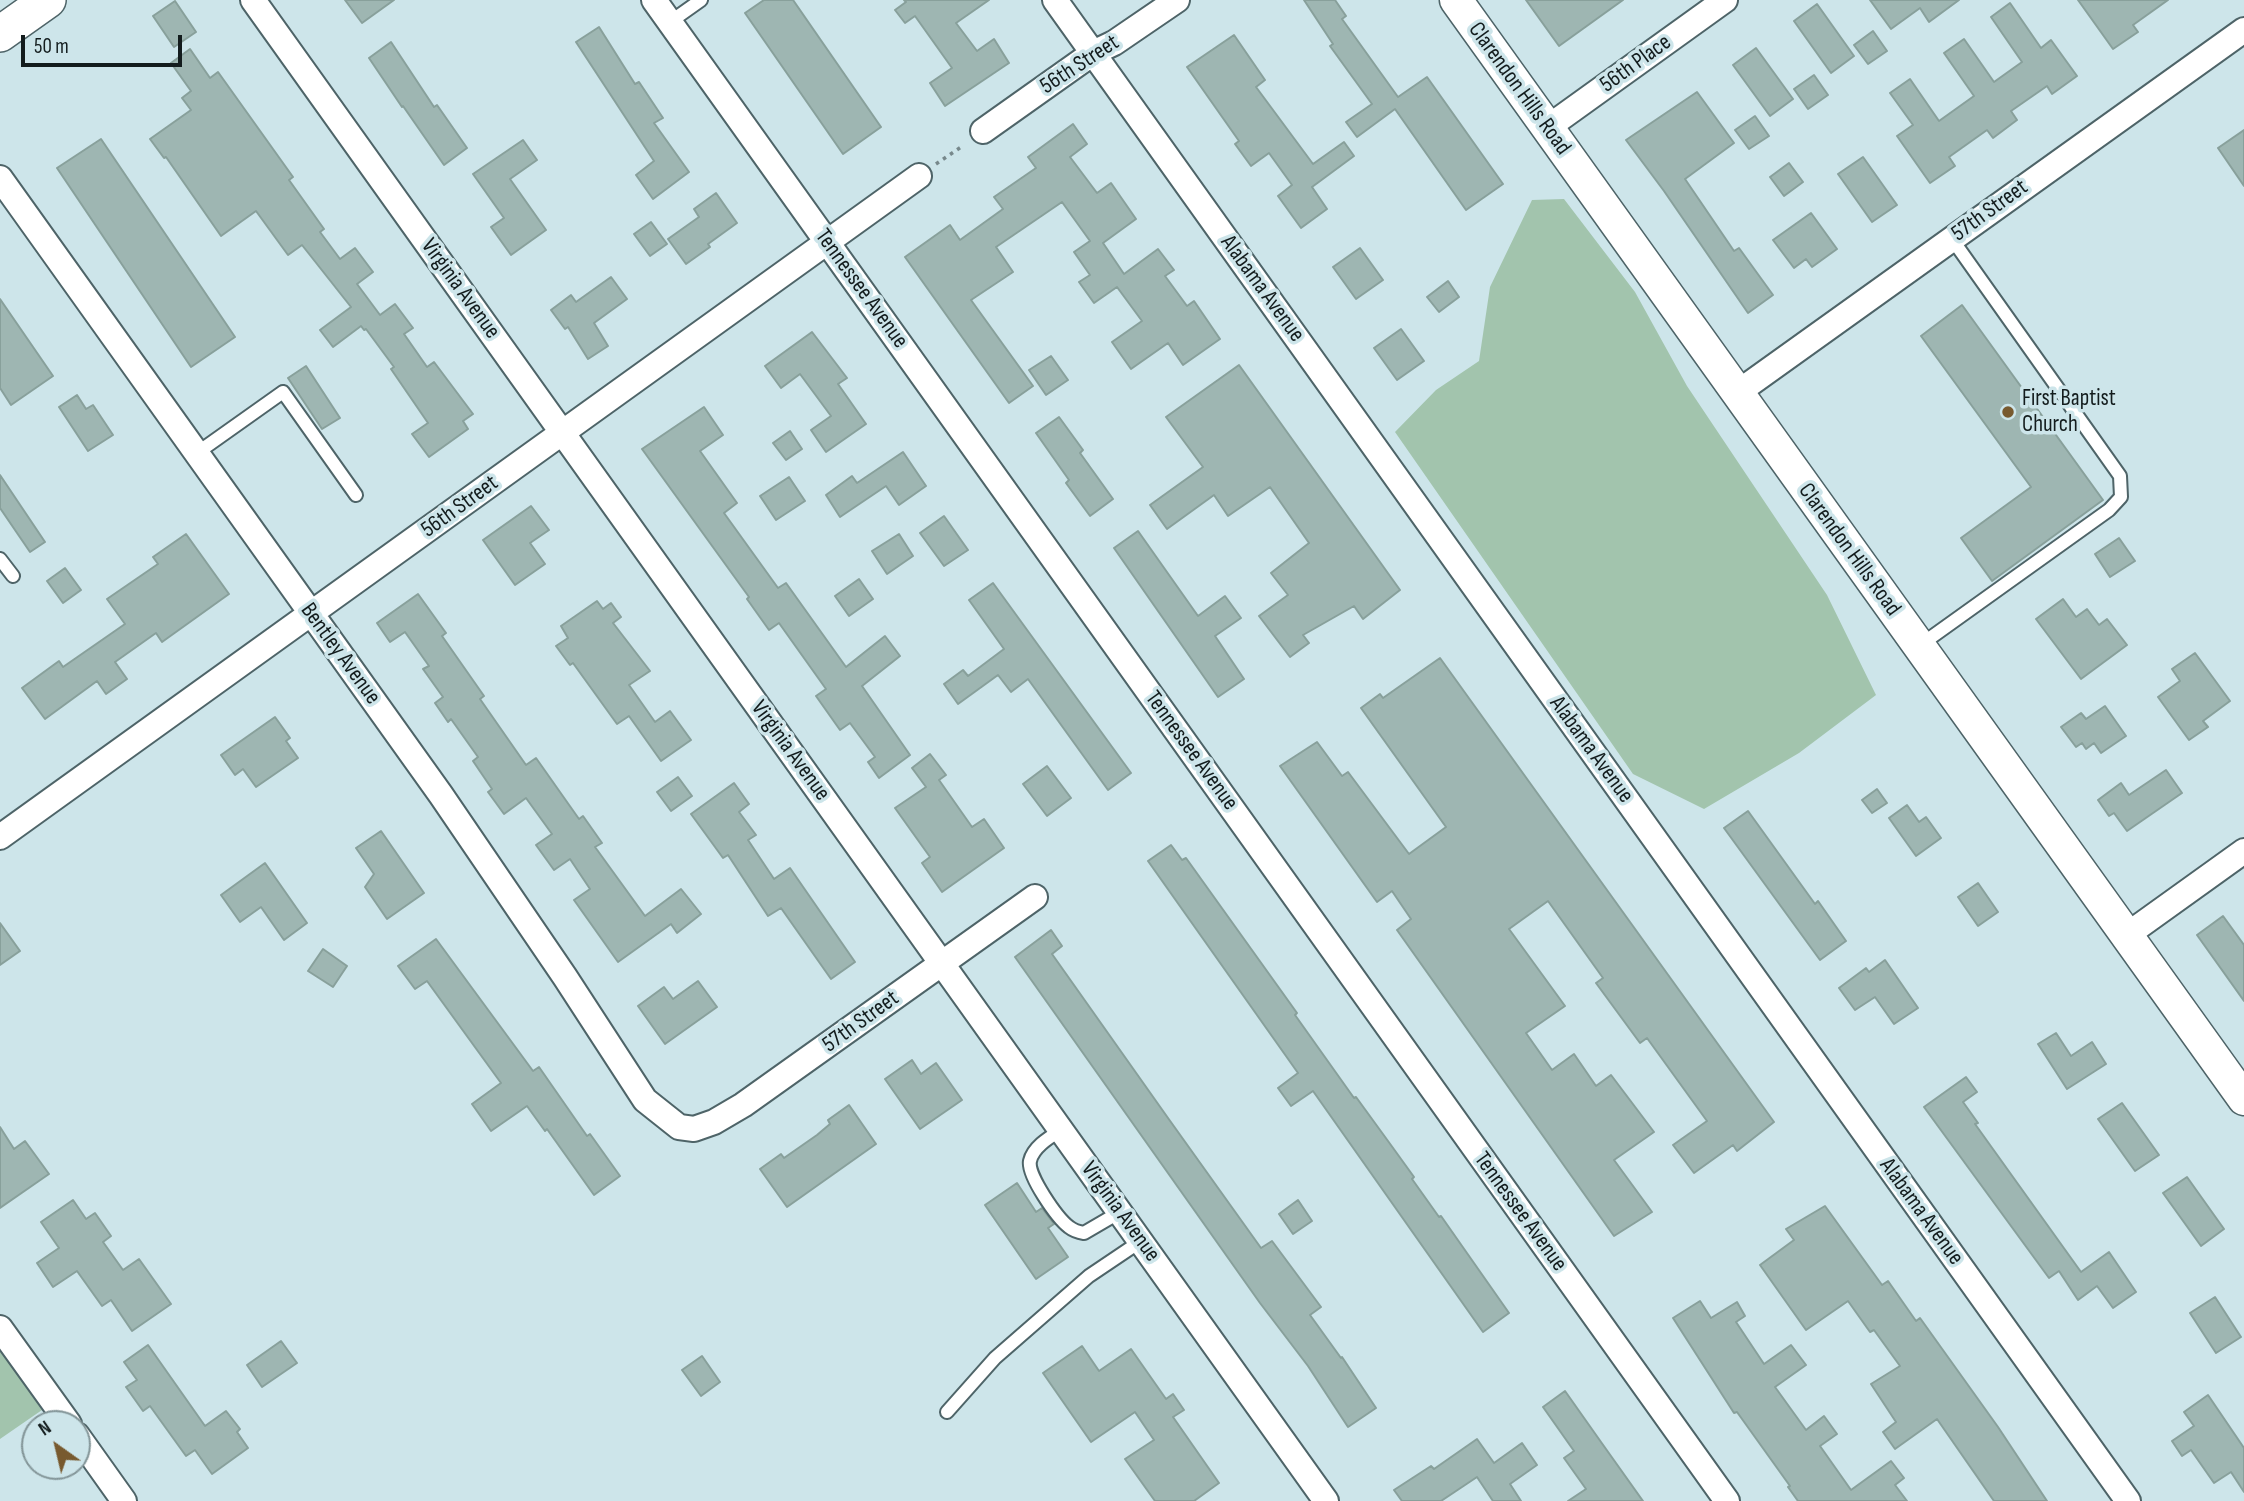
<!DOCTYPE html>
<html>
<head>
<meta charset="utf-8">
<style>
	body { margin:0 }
	#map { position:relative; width:2244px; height:1501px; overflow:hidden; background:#cde5ea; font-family:"Sofia Sans Condensed",sans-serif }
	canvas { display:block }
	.north { position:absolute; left:21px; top:1410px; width:70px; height:70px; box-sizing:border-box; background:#cde5ea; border:2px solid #839598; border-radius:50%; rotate:326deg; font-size:19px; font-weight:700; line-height:28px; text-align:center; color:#131c1d }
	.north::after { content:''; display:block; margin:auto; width:24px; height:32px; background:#785a2f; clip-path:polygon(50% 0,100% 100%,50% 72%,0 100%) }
	.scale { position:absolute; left:21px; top:35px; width:161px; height:32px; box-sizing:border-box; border:4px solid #131c1d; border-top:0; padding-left:9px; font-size:21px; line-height:24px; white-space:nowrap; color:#131c1d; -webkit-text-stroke:5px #cde5ea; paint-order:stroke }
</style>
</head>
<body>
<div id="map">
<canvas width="2244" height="1501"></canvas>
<div class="north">N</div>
<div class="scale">50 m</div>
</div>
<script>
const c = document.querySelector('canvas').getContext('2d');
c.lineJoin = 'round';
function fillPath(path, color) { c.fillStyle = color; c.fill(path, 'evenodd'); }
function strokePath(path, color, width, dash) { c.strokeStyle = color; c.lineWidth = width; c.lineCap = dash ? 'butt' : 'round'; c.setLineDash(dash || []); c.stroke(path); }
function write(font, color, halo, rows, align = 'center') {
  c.font = font + ' "Sofia Sans Condensed",sans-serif'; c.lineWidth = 7; c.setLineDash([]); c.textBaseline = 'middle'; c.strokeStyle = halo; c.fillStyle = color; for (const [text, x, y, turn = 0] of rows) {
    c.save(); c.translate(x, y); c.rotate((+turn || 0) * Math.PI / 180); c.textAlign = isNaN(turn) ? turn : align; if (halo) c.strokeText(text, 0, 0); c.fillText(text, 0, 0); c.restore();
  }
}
const green = new Path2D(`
	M1564,199l71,93 52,94 140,209 49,100 -77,58 -95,56 -71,-35 -238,-342 41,-42 43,-29 11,-74 42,-87z
	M0,1349l42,61 -42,29z`);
const building = new Path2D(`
	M345,0h49l-32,23z
	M764,0h29l88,127 -38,27 -98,-141z
	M904,0h85l-33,23 21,28 17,-12 15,24 -64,43 -15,-23 22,-15 -37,-52 -10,7 -10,-13 11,-8z
	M1304,0h31l11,16 -4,3 56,78 29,-20 76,107 -37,26 -71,-101 -38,28 -11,-15 26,-18 -42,-58 3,-2z
	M1526,0h97l-64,46z
	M1870,0h89l-30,22 -9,-14 -29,21z
	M2078,0h90l-35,25 5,7 -25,17z
	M175,1l21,31 -22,15 -21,-31z
	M2010,3l31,45 10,-8 26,36 -25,18 -5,-8 -36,25 6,9 -24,18 -6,-8 -38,27 6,9 -25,17 -33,-47 16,-11 -23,-32 20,-14 29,42 35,-25 -30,-43 20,-14 30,43 28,-20 -31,-45z
	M1817,4l37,52 -23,17 -37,-52z
	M599,27l36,57 4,-2 24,36 -9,5 35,49 -36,27 -17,-24 18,-14 -78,-119z
	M1873,31l14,20 -19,13 -14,-19z
	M1234,35l31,45 -9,7 57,77 31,-22 10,14 -42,31 15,22 -26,19 -23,-32 14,-11 -23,-32 -18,13 -16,-22 4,-3 -52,-74z
	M391,42l43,65 3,-2 30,43 -23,17 -41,-59 -1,1 -33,-49z
	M1756,48l37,51 -23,17 -37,-51z
	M190,49l20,29 8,-6 75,105 -4,3 35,49 -4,3 20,27 15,-11 18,24 -16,12 23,31 15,-11 18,24 -9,6 23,33 7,-5 39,52 -10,7 5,8 -39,28 -17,-23 16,-11 -37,-54 3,-2 -28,-38 -2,1 -3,-4 -28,21 -13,-17 31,-23 -49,-62 -14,10 -32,-44 -35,25 -55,-79 -2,1 -14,-19 41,-29 -9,-12 9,-7 -20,-28z
	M1814,75l14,20 -20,14 -14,-20z
	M1697,92l37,51 -49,36 49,72 5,-3 34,47 -25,18 -84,-122 -38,-51z
	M1755,116l14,20 -20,13 -14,-19z
	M1073,124l14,20 -17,13 27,36 14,-10 25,36 -33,24 21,31 34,-25 16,21 -9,6 22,30 7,-5 26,38 -37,26 -15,-22 -37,26 -19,-27 30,-21 -25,-34 -23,16 -15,-21 11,-7 -16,-23 16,-11 -28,-39 -66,45 17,25 -42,28 62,86 -24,17 -104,-146 45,-32 10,15 43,-31 -9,-12 42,-29 -8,-11z
	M2244,130v56l-26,-38z
	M101,139l134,198 -44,30 -134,-199z
	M523,140l14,20 -27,19 36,51 -35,25 -20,-28 13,-9 -31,-44z
	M1863,157l34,48 -25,17 -34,-48z
	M1789,163l14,19 -19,14 -14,-19z
	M716,193l21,30 -29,21 2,3 -24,17 -18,-25 31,-22 -5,-8z
	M1811,213l26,36 -25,18 -6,-8 -12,9 -21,-28z
	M651,222l16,22 -17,12 -16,-22z
	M1360,248l23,32 -27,19 -23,-32z
	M611,277l16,22 -33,24 14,23 -20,13 -20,-32 -3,2 -14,-19 20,-15 5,7z
	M1448,281l11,16 -20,15 -12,-15z
	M0,299l53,77 -42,29 -11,-17z
	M1962,305l141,195 -111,81 -31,-43 70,-51 -110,-151z
	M1401,329l23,32 -27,19 -23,-32z
	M812,332l35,46 -9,6 28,40 -40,28 -15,-22 20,-14 -31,-42 -19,14 -16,-22z
	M1051,356l17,24 -22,15 -17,-25z
	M1239,365l161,225 -37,29 -9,-13 -51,29 6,8 -19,14 -31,-41 29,-21 -17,-22 38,-30 -39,-56 -42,29 -14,-21 -47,34 -17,-24 53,-38 -37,-50z
	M306,366l34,52 -18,11 -34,-51z
	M77,395l9,14 7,-4 20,30 -25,16 -29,-44z
	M704,407l19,28 -23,16 37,52 -13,10 54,75 8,-5 60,84 39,-31 15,20 -38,30 48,69 -31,23 -11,-16 7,-5 -25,-34 -10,7 -24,-34 10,-7 -47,-66 -10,7 -22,-31 2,-2 -107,-148z
	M1059,417l24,33 -3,3 33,46 -23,17 -24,-33 3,-3 -33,-47z
	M790,431l12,18 -16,11 -13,-17z
	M903,452l23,34 -27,19 -13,-19 -46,31 -14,-22 26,-19 5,7z
	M0,475l45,67 -15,10 -30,-44z
	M789,477l16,24 -29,19 -16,-24z
	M531,506l18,24 -19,13 15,21 -30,21 -32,-45z
	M944,516l24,34 -24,16 -24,-33z
	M1138,531l60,85 27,-20 16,22 -26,18 29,43 -26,18 -104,-149z
	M186,534l43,60 -67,48 -6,-9 -41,29 12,17 -21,15 -9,-13 -52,38 -23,-31 37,-27 4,6 62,-43 -18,-25 51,-35 -5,-7z
	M899,534l14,22 -26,18 -15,-23z
	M2119,538l16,23 -25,16 -15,-23z
	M65,568l16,22 -18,13 -16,-22z
	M859,579l14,20 -24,17 -14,-20z
	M993,583l138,190 -23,17 -80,-111 -17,13 -13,-17 -40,29 -14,-20 19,-14 5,6 36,-27 -35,-49z
	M418,594l28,39 -4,3 42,60 -4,3 46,66 10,-7 43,61 4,-3 19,27 -7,4 50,69 36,-27 20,25 -24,19 -6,-9 -53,38 -44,-62 16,-11 -20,-30 -16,11 -18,-25 16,-11 -26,-36 -22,16 -16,-22 4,-3 -19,-28 5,-4 -27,-38 -3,3 -13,-19 8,-6 -20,-28 6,-3 -24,-34 -15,10 -13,-19z
	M2063,599l13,18 11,-8 12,16 8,-6 20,26 -46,34 -45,-60z
	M597,601l6,8 8,-6 10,14 -8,6 37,48 -21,14 26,37 15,-11 21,29 -30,21 -32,-45 -12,8 -44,-61 -3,2 -14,-19 12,-8 -7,-12z
	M2195,653l35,48 -27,20 5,6 -19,13 -31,-43 22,-16 -8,-12z
	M1440,658l334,464 -37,29 -4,-6 -39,28 -21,-28 34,-24 -60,-83 -7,5 -44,-60 7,-5 -55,-77 -39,28 56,77 -39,27 26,37 22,-16 22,32 15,-11 43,57 -40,28 38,52 -38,24 -217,-306 14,-11 -19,-28 -15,11 -97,-136 37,-24 25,34 6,-4 61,82 37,-27 -85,-119 19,-14 3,4z
	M2105,706l21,30 -25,17 -7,-10 -8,6 -4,-6 -6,4 -15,-20 20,-14 5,6z
	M275,717l15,21 -4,3 12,17 -42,29 -13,-18 -8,6 -14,-20z
	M930,754l16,21 -7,5 33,47 12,-8 20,29 -62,44 -20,-29 8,-6 -35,-49 31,-21 -14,-19z
	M1047,766l24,32 -24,18 -24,-32z
	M2166,770l16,23 -55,38 -13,-18 -5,3 -11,-16 23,-17 8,12z
	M678,777l14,19 -21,15 -14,-19z
	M734,783l15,21 -10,8 17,23 -8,5 26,39 16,-11 65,94 -24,17 -50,-71 -13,8 -40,-61 -5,3 -32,-44z
	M1877,789l10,14 -15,10 -10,-13z
	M1907,805l12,17 7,-5 15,21 -25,18 -27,-38z
	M1748,811l67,93 3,-3 28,40 -26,19 -96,-132z
	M381,831l43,62 -37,26 -22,-32 9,-13 -18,-26z
	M1171,845l11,15 4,-2 111,155 -2,2 59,83 2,-1 32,44 26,36 -2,2 27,38 2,-1 68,97 -26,19 -170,-241 -22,15 -13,-18 20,-15 -150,-212z
	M265,863l42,60 -23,17 -23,-33 -21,15 -19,-27z
	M1978,883l20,29 -20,14 -20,-29z
	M2223,916l21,29v56l-47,-66z
	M0,923l20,28 -20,14z
	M1051,930l11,16 -10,8 116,164 93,130 11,-7 49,66 -11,8 31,43 1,-1 34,51 -28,19 -40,-61 -48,-63 -245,-346z
	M436,939l97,132 6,-4 48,69 3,-2 30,42 -26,19 -47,-66 -2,2 -18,-25 -36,25 -19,-27 29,-21 -74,-102 -12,8 -17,-23z
	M323,949l24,17 -14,21 -25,-16z
	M1885,960l33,48 -24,16 -19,-27 -20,13 -16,-22 27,-20 3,4z
	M698,981l19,26 -52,37 -27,-38 26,-19 9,12z
	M2056,1033l15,23 21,-14 14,22 -39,25 -29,-45z
	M912,1060l9,14 15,-11 26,37 -42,29 -35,-50z
	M1966,1077l11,15 -14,10 15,21 -3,1 106,148 28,-20 27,40 -23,16 -16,-22 -19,14 -19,-29 -10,7 -125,-171z
	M2122,1103l37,52 -24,16 -37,-52z
	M849,1105l27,39 -89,63 -27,-38 21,-15 3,4 33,-23 13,-11 -2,-4z
	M0,1127l14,22 11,-8 24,33 -49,34z
	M2187,1177l37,52 -23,17 -38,-53z
	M1017,1183l19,29 6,-4 12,16 -6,4 20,29 -32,22 -51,-74z
	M73,1200l13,19 9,-6 16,23 -8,6 20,28 16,-11 32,45 -39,27 -21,-31 -9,6 -25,-35 -24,16 -16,-24 22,-15 -18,-26z
	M1298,1200l14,21 -19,13 -14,-20z
	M1825,1206l57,79 6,-4 28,40 4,-3 78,109 49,74h-53l-57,-82 -42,30 -12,-17 13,-10 -25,-38 29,-18 -26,-36 -4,2 -22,-31 -42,29 -46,-65 34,-25 -8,-11z
	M2215,1297l26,40 -25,16 -26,-40z
	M1700,1301l11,17 26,-16 8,14 -9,6 28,42 27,-19 15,20 -31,22 31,43 18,-14 13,18 -17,12 31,44 40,-29 13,17 -9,7 12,16h-109l-10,-14 2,-1 -53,-74 -3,1 -61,-95z
	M281,1341l16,22 -35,24 -15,-22z
	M148,1345l57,81 21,-15 14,18 -3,3 11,16 -36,26 -17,-24 -9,6 -36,-50 -7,5 -17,-24 11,-7 -13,-18z
	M1082,1346l17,25 32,-22 35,50 7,-5 11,16 -11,7 46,66 -25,18h-39l-30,-42 29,-19 -19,-28 -44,30 -48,-69z
	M702,1356l18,26 -19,14 -19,-26z
	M1565,1391l36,51 42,59h-75l18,-12 -22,-31 10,-7 -31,-44z
	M2208,1395l36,53v44l-13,-20 -17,11 -23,-33 -9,6 -10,-15 22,-15 -10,-14z
	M1477,1439l17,24 28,-20 15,22 -27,19 11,17h-28l-16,-24 -36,24h-39l-8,-11 37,-24 3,3z`);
const path = new Path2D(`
	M936,164l28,-19`);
const service = new Path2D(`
	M670,22l31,-22
	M197,453l86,-61 73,103
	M0,559l13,17
	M1919,646l190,-136 12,-13 -1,-21 -168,-237
	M1061,1130c-11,7 -28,17 -31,31 -3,14 27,57 39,66 5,4 9,5 15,6l36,-21
	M947,1412l48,-54 94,-82 52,-35`);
const minor = new Path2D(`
	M253,0l1073,1501
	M654,0l1073,1501
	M1055,0l1073,1501
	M1547,128l178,-128
	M983,131l110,-78 21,-10 63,-43
	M0,178l441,617 124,182 80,123 34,27 15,2 20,-7 29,-17 292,-208
	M1737,393l507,-363
	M0,837l919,-661
	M2127,935l117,-84
	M0,1328l69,96
	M77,1435l47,66`);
const tertiary = new Path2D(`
	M1456,0l788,1099`);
const secondary = new Path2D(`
	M0,34l48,-34`);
const markers = [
	[2008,412,7,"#785a2f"]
];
const streetNames = [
	["56th Place",1636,64,-36],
	["56th Street",1080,65,-33],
	["Clarendon Hills Road",1519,89,54],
	["57th Street",1990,211,-36],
	["Virginia Avenue",460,289,54],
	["Tennessee Avenue",861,289,54],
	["Alabama Avenue",1262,289,54],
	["56th Street",460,507,-36],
	["Clarendon Hills Road",1849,550,54],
	["Bentley Avenue",340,654,54],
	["Alabama Avenue",1591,750,54],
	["Virginia Avenue",790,751,54],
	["Tennessee Avenue",1191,751,54],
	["57th Street",861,1022,-36],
	["Virginia Avenue",1120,1212,54],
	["Tennessee Avenue",1520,1212,54],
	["Alabama Avenue",1921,1212,54]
];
const poiNames = [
	["First Baptist",2022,399],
	["Church",2022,425]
];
fillPath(green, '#a2c4ad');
fillPath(building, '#9eb6b2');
strokePath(building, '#88a09b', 2);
strokePath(service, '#4e6468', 16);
strokePath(minor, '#4e6468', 28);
strokePath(tertiary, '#4e6468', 35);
strokePath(secondary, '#4e6468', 38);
strokePath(path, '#77888b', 3.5, [3.5, 5]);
strokePath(service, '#fff', 12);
strokePath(minor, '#fff', 24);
strokePath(tertiary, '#fff', 32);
strokePath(secondary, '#fff', 35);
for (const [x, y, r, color] of markers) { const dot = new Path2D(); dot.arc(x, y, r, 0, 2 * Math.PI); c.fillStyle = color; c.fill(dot); strokePath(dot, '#cde5ea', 2.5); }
write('23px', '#131c1d', '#cde5ea', streetNames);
write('23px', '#131c1d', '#cde5ea', poiNames, 'left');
</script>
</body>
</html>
